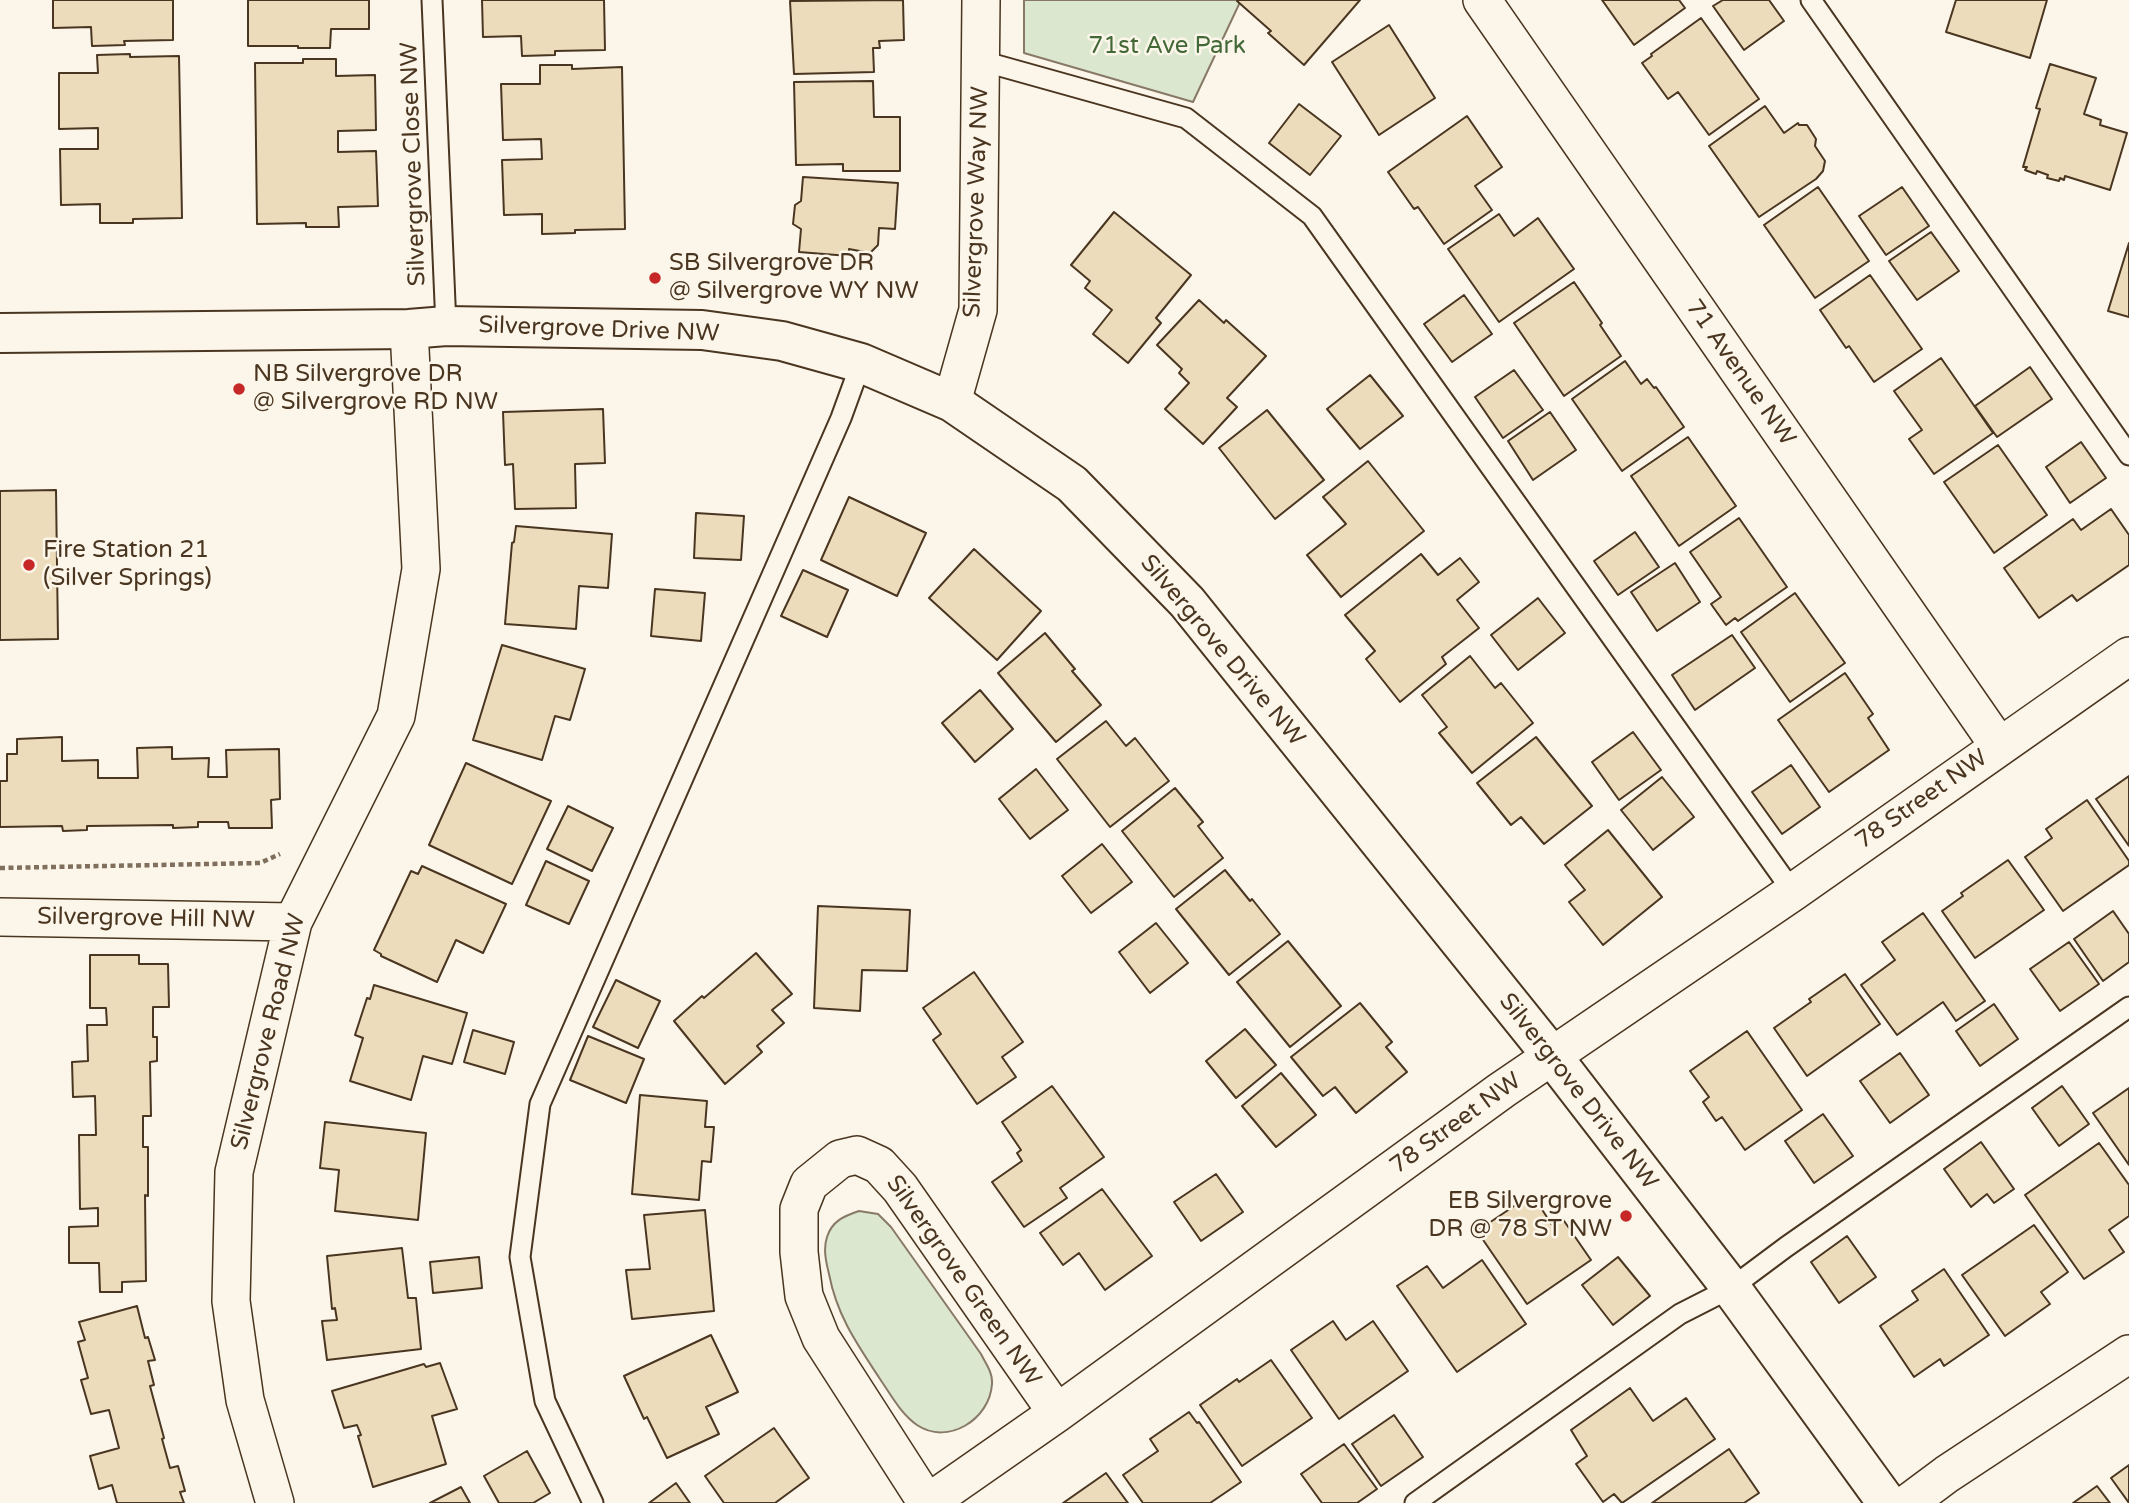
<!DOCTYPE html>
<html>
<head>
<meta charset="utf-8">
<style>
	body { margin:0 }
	canvas { display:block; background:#fbf6e9 }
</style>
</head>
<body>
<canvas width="2129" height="1503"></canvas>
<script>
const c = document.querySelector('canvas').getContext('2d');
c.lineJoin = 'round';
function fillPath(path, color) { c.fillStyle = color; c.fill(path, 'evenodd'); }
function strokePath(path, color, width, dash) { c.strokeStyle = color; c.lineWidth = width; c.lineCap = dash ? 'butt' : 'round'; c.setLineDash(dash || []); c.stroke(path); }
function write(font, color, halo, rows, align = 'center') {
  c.font = font + ' "Varela Round",sans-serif'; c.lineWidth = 5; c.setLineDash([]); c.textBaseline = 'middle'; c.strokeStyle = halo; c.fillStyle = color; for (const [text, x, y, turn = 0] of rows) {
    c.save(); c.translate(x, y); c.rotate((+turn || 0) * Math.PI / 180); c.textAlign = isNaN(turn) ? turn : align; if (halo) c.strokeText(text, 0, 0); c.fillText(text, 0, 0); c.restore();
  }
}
const green = new Path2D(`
	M1024,0h217l-48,102 -169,-49z
	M859,1211l19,3 13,13 90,127c5,10 12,19 11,30 -2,35 -44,62 -75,41 -16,-11 -26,-30 -37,-46 -23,-35 -43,-63 -51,-105 -3,-12 -6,-25 -2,-37 5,-16 17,-21 32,-26z`);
const building = new Path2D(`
	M53,0h120v40l-49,1 1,4 -33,1 -1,-19 -38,1z
	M248,0h121v29h-38l-1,19h-32v-2h-50z
	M482,0h122l1,50 -50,1v4l-33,1 -1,-20 -38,1z
	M903,0l1,40 -25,1 1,7h-7l1,24 -80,2 -4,-73z
	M1238,0h122l-56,65 -36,-32 3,-2 -34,-30z
	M1602,0h77l6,8 -51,37z
	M1723,0h46l15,21 -40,29 -31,-44z
	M1956,0h91l-17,58 -84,-26z
	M1701,18l58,81 -50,36 -31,-43 -10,7 -26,-36 10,-7 -1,-2z
	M1389,25l46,73 -56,37 -47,-73z
	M130,54v3l49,-1 3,162 -49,1v4h-33v-19l-39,1 -1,-56h38v-21l-39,1v-56h39l-1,-18z
	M303,59h33v17l39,-1 1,55 -38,1v21l38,-1 2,55 -40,1 1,20h-33v-4l-49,1 -2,-161h48z
	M2050,64l46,14 -12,36 17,6 -1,5 27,8 -17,57 -45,-14 -1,4 -4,-2 -1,3 -12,-3 1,-3 -11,-4 -1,3 -11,-4 2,-3h-4l17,-58 -4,-1z
	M540,65h32v4l50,-2 3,162 -50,1v3l-33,1v-20l-38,1 -2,-55 40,-1 -1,-20 -38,1 -2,-56h39z
	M873,81l1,36h26v54h-57v-7l-47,1 -2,-83z
	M1299,104l42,32 -31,39 -41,-32z
	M1765,106l19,27 14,-10 1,2h8l9,14 -1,7 10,15 -2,10 -7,8 -57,38 -50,-71z
	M1467,116l35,51 -27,19 17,24 -48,34 -26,-37 -4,2 -26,-37z
	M803,177l95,6 -3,46 -16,-1 -1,17 -8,8 -21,-4v7l-50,-4 2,-23 -8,-5 2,-19 6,-4z
	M1818,187l51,74 -54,37 -51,-73z
	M1902,187l27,39 -43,29 -27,-39z
	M1114,212l77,63 -35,43 5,5 -33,40 -35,-29 19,-24 -27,-22 5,-7 -19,-16z
	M1499,214l15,22 24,-18 36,51 -75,53 -51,-73z
	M1931,232l28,39 -42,29 -28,-39z
	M2129,243v74l-21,-6z
	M1870,275l52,74 -48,33 -25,-36 -3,2 -26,-38z
	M1574,282l28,41 -2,2 21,31 -57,40 -50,-73z
	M1464,295l28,39 -40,28 -28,-38z
	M1199,300l25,23 2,-3 40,36 -39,42 10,9 -34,37 -38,-35 24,-26 -10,-10 3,-4 -25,-24z
	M1941,358l52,75 -59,41 -25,-35 13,-9 -28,-39z
	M1625,361l16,23 6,-5 7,9 2,-1 28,40 -62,44 -50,-72z
	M2030,367l22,32 -55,38 -22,-31z
	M1514,370l29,40 -40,28 -28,-41z
	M1370,375l33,41 -43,33 -33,-40z
	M603,409l2,54 -30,1 1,44 -61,1 -2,-45 -8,1 -2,-53z
	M1267,410l57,70 -49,39 -56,-71z
	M1550,412l26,38 -43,30 -25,-39z
	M1688,437l48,69 -57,40 -48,-70z
	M2081,442l25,36 -36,25 -24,-36z
	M1998,445l49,70 -53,38 -50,-71z
	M1368,461l56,70 -83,66 -34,-42 39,-31 -23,-27z
	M56,490l2,149 -58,1v-149z
	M849,497l77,36 -29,63 -76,-36z
	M2111,509l18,26v30l-52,36 -5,-6 -33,23 -35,-50 69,-49 8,11z
	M696,513l48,3 -3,44 -47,-2z
	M1739,518l48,69 -49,34 -3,-3 -9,7 -15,-21 10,-7 -31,-45z
	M516,526l96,8 -4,54 -29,-2 -3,43 -71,-5 7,-81 2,-1z
	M1635,532l24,35 -41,28 -24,-34z
	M974,549l67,62 -44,49 -68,-62z
	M1421,554l17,21 22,-17 19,24 -22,18 22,28 -37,29 4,7 -46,38 -34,-43 9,-8 -30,-36z
	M1675,563l25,39 -43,29 -26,-39z
	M803,570l45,20 -21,47 -46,-21z
	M655,589l50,4 -4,48 -50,-5z
	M1795,593l50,70 -55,39 -49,-70z
	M1538,598l27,35 -47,37 -27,-35z
	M1045,633l30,36 -3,2 29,34 -45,37 -58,-69z
	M1732,635l23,33 -60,42 -23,-35z
	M502,645l83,24 -15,51 -15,-4 -13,44 -69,-20z
	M1470,656l25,32 6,-5 32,40 -61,50 -33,-40 8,-6 -25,-32z
	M1845,673l28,41 -5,4 21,32 -60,42 -51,-72z
	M980,690l33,39 -38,33 -33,-39z
	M1106,721l20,25 9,-8 34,43 -59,46 -53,-68z
	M1633,732l28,38 -42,30 -27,-38z
	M62,737v24l36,-1v18h40l-1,-30 35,-1v12l37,-1 -1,19h19l-1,-27 53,-1 1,50 -9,1 1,28h-43l-1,-6h-30v5l-25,1v-3l-86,1v4l-24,1 -1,-5 -62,1v-46h7v-27h10v-15z
	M1536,737l56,69 -48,38 -23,-27 -10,8 -34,-42z
	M466,763l85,38 -39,83 -83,-39z
	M1791,765l29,42 -38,27 -30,-42z
	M1036,769l32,41 -38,29 -31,-40z
	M2129,776v70l-33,-47z
	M1662,777l32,40 -41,33 -32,-40z
	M1175,788l28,34 -5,4 25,32 -49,39 -52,-66z
	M2087,800l42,61v4l-66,46 -38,-54 27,-19 -6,-9z
	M568,806l45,22 -21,43 -45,-22z
	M1608,830l54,67 -59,48 -34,-43 16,-12 -20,-25z
	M1102,844l30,38 -41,31 -29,-37z
	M2008,860l36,50 -69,48 -33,-47 21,-15 -2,-3z
	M546,861l43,20 -20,43 -43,-19z
	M422,866l84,38 -23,49 -27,-13 -19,42 -56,-26v-2l-7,-4 37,-79 7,3z
	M1225,870l25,31 2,-2 28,35 -51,41 -53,-66z
	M818,906l92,4 -3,61 -45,-1 -2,41 -46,-3z
	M2113,911l16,23v28l-26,19 -29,-42z
	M1923,913l62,88 -29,20 -13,-19 -46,33 -36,-50 34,-25 -13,-18z
	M1156,923l32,40 -38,30 -31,-41z
	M1288,941l53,65 -51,41 -53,-65z
	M2069,942l30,42 -39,27 -30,-42z
	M756,953l36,41 -20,16 12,13 -27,23 5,6 -37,32 -51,-63 28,-25 2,2z
	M90,955h49v9h29l1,43h-16v30h4v24l-7,1 1,54h-8v31h5v49l-3,-1 1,86 -24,1v10h-22l-1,-29h-30v-36l29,-1v-18l-18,1 -1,-74h17l-1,-39 -22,1 -1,-35 16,-1 -1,-36h20l-1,-17h-16z
	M974,972l49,70 -21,15 14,20 -39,27 -44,-64 8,-6 -18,-26z
	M1845,974l35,50 -73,52 -33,-48 37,-26 -2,-3z
	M616,980l44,21 -22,47 -45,-21z
	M374,985l93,28 -15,51 -29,-8 -12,44 -61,-19 13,-43 -8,-3 12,-37 3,1z
	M1360,1003l32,39 -6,5 21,25 -51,41 -21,-26 -12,9 -32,-39z
	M1994,1004l24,35 -38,27 -24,-35z
	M1245,1029l31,36 -40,33 -30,-37z
	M473,1030l41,12 -9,32 -41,-12z
	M1747,1031l55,79 -57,40 -23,-33 -6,4 -13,-19 6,-5 -19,-26z
	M588,1036l56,23 -18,44 -56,-23z
	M1900,1053l29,42 -39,28 -30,-42z
	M1281,1073l35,42 -40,32 -34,-41z
	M1052,1086l52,71 -44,31 7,10 -43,29 -32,-45 30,-21 -5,-8 4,-3 -19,-28z
	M2062,1086l27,38 -30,22 -27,-38z
	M2129,1088v77l-36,-52z
	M640,1095l67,6 -2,26h9l-3,35 -9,-1 -3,39 -67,-6z
	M1823,1114l30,42 -39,27 -29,-42z
	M325,1122l101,11 -8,87 -83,-9 4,-41 -19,-2z
	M1981,1142l33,47 -20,14 -7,-9 -16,13 -27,-38z
	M2099,1143l30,42v31l-20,14 15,22 -40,27 -59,-84z
	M1216,1174l27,38 -42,29 -27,-39z
	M1102,1189l50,67 -47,34 -26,-37 -16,12 -23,-32z
	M1532,1194l20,31 10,-7 29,42 -64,44 -50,-73z
	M705,1210l9,101 -82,8 -6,-49 24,-1 -6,-54z
	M2034,1225l34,47 -27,20 9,12 -45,32 -43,-61z
	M1847,1236l29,41 -37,26 -28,-41z
	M402,1248l6,50h8l5,51 -94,11 -5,-39 15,-1 -2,-12 -3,1 -5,-53z
	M479,1257l3,31 -49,5 -3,-31z
	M1618,1257l32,39 -37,29 -31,-40z
	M1482,1260l44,64 -69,48 -60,-86 30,-20 16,22z
	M1944,1269l45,66 -45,31 -4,-7 -26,18 -34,-51 38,-26 -6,-9z
	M137,1306l8,32 3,-1 7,23 -7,1 6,24 -4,1 14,52 -2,1 8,29 8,-2 7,25 -5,1 4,11h-67l-5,-18 -13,4 -9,-33 29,-8 -10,-38 -18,4 -10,-34 7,-2 -10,-36 7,-2 -6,-18z
	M1333,1321l13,19 27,-19 35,50 -69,48 -48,-69z
	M711,1335l27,57 -32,15 13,27 -52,24 -20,-41 -3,2 -20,-43z
	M1271,1360l41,58 -70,48 -42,-61 37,-26 2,3z
	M440,1363l17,46 -25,7 14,48 -73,23 -15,-51 3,-1 -4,-10 -13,3 -12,-37 92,-27 2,3z
	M1630,1388l23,33 33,-23 29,41 -93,64 -8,-9 -11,8 -27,-38 11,-8 -16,-26z
	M1189,1412l8,11 2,-1 42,60 -31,21h-67l-20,-28 35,-24 -8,-12z
	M1394,1415l29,42 -42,29 -29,-42z
	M774,1428l35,50 -34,25h-51l-19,-27z
	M1344,1444l33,45 -20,14h-35l-21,-29z
	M1729,1449l30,44 -15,10h-92z
	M527,1451l23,42 -17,10h-34l-15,-27z
	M2129,1465v38l-18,-25z
	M1106,1473l22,30h-65z
	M676,1483l14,20h-41z
	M2097,1486l13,17h-37z
	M461,1487l9,16h-40z`);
const path = new Path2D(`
	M0,868l260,-5 20,-9`);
const lane = new Path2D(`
	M432,0l14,326
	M1811,0l318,455
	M982,61l204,57 126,98 481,676
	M593,1503l-48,-102 -25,-144 20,-153 301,-686 20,-55
	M1415,1503l265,-189 51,-26 55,-41 343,-240`);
const street = new Path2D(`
	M1482,0l517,746
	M952,402l26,-92 3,-310
	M0,917l293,5
	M275,1503l-30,-103 -14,-99 3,-129 59,-250 103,-206 25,-147 -12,-240
	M927,1503l-106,-165 -17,-42 -5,-44v-43l10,-25 31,-25 17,-4 22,10 21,23 157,225
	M928,1503l129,-90 445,-323 291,-198 336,-236
	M1908,1503l39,-29 182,-120`);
const secondary = new Path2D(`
	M0,333l409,-4 37,-3 256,4 80,11 79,22 91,39 120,82 115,118 365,454 179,232 156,215`);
const markers = [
	[655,278,7,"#c62828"],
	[239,389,7,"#c62828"],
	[29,565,7,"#c62828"],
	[1626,1216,7,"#c62828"]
];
const parkNames = [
	["71st Ave Park",1167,47]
];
const streetNames = [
	["Silvergrove Close NW",414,164,-92],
	["Silvergrove Way NW",977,202,-88],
	["Silvergrove Drive NW",599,330,2],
	["71 Avenue NW",1740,373,55],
	["Silvergrove Drive NW",1222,651,50],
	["78 Street NW",1922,800,-35],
	["Silvergrove Hill NW",146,919,1],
	["Silvergrove Road NW",269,1032,-76],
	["Silvergrove Drive NW",1578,1092,52],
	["78 Street NW",1456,1124,-36],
	["Silvergrove Green NW",963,1281,55]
];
const poiNames = [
	["SB Silvergrove DR",669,264],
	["@ Silvergrove WY NW",669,292],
	["NB Silvergrove DR",253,375],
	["@ Silvergrove RD NW",253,403],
	["Fire Station 21",43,551],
	["(Silver Springs)",43,579],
	["EB Silvergrove",1612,1202,"right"],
	["DR @ 78 ST NW",1612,1230,"right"]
];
fillPath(green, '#dce7d0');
strokePath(green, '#887966', 2);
fillPath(building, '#ecdcbc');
strokePath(building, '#4a3520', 2);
strokePath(lane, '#4a3520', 23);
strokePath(street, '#4a3520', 40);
strokePath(secondary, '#4a3520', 42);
strokePath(path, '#7f6f5c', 4.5, [5, 3.5]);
strokePath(lane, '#fbf6e9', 19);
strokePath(street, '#fbf6e9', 37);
strokePath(secondary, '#fbf6e9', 38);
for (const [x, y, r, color] of markers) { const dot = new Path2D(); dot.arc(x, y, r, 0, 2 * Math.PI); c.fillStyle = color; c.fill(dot); strokePath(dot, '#fbf6e9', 2.5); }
write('24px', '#436837', '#fbf6e9', parkNames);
write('24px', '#4a3520', '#fbf6e9', streetNames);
write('24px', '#4a3520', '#fbf6e9', poiNames, 'left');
</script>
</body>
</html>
